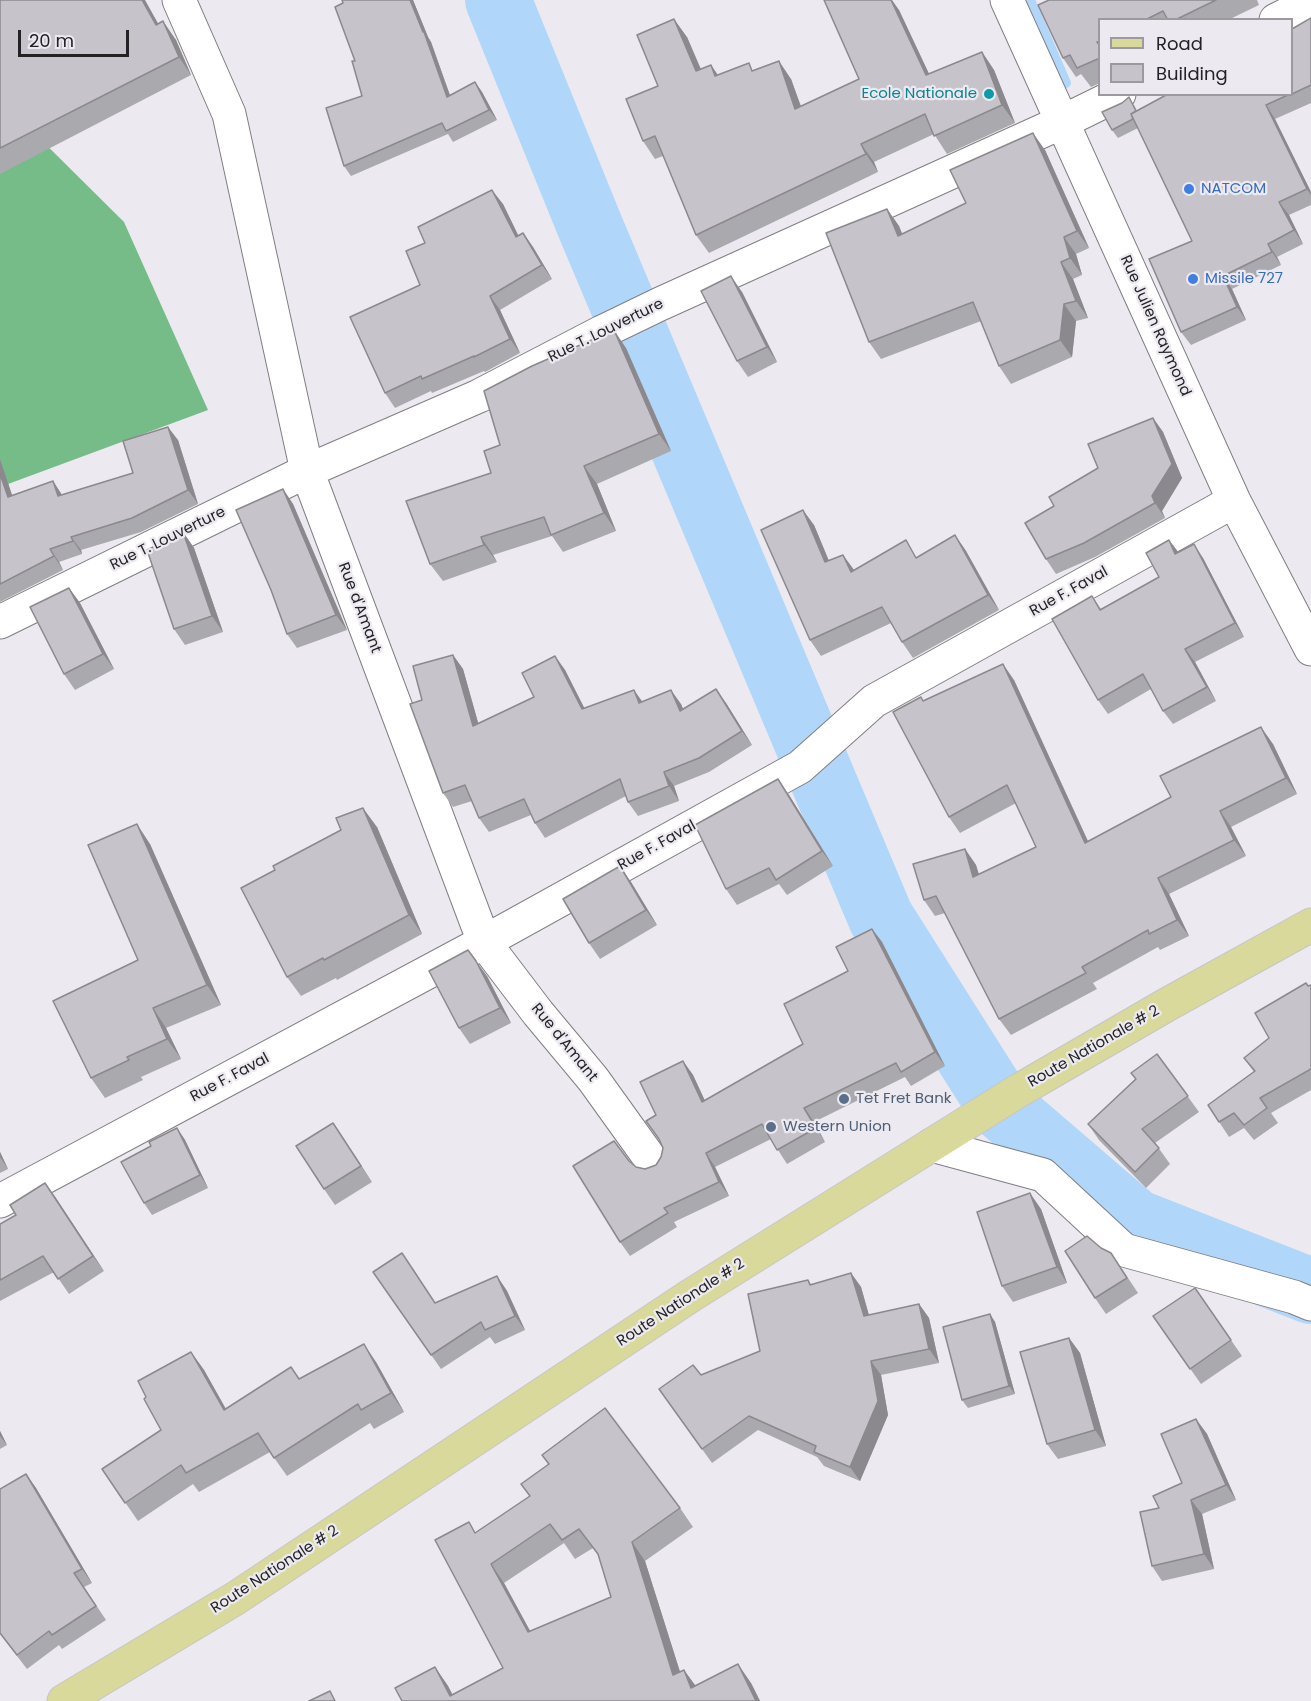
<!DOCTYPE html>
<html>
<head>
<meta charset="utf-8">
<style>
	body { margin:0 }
	#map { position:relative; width:1311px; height:1701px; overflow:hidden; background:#eceaf0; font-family:Poppins,sans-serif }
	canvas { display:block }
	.legend { position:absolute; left:1098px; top:18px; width:195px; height:78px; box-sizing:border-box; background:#eceaf0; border:2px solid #9c9a9f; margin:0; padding:8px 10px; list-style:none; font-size:18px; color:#232225 }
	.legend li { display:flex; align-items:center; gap:12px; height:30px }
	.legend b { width:30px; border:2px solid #9c9a9f }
	.scale { position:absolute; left:18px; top:30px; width:111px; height:27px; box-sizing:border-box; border:3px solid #232225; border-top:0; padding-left:8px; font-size:18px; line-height:21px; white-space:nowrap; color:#232225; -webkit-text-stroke:4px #eceaf0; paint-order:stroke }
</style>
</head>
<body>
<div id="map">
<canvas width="1311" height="1701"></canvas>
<ul class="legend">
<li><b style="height:8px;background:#d8d99b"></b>Road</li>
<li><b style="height:16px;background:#c6c4ca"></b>Building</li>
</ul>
<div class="scale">20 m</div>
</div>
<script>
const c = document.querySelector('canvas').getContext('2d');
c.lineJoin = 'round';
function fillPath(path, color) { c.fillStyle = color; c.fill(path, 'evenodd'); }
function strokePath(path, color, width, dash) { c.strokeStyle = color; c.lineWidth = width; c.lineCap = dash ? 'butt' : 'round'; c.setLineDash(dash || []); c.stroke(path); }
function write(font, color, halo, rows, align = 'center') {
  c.font = font + ' Poppins,sans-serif'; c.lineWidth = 4.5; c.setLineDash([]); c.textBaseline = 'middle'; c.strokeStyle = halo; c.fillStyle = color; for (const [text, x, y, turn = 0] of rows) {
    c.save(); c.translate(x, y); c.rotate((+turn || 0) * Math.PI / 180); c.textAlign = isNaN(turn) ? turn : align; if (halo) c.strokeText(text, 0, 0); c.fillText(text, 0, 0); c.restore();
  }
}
const forest = new Path2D(`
	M0,99l124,123 84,188 -208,77z`);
const stream = new Path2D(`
	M1030,0l36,83`);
const river = new Path2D(`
	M498,0l91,224 292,694 119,188 135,116 176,69`);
const street = new Path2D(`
	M179,0l50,114 78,357 177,471 54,71 55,66 61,85
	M1007,0l227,501 77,148
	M1276,20l35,-17
	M0,622l307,-151 172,-75 123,-64 58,-28 402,-182 57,-28
	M932,1145l111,30 81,75 170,47 17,7
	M0,1201l484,-259 316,-175 74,-66 360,-200`);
const primary = new Path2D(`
	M64,1701l172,-103 454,-302 328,-205 150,-87 143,-79`);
const wall = new Path2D(`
	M0,0l158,24 18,16 15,35 -191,99z
	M342,0h71l15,37 3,5 19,53 25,-13 7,10 15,28 -44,22 -5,-8 -97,42 -7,-10 18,-70z
	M1049,0h208l2,5 -31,15h-128v63l-9,4 -10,-13 -5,3 -13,-19z
	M899,10l30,64 53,-22 12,18 21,53 -68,31 -13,-20 -60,28 4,10 -169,81 -13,-18 -33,-79 -8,3 -12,-18 15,-55 29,-49 14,32 10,-4 7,10 36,-5 37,9 10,27 58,-27z
	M1311,18v85l-36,16 36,73v13l-22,10 14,29 -26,13 4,8 -49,24 14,31 -55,25 -10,-13 11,-91 -54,-113 -20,10 -6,-8 22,-25 3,6 31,-17h124v-65z
	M1045,150l44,98 -13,6 6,21 -9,4 15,39 -12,3 -4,36 -61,27 -12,-18 -18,-45 -100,38 -12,-17 18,-133 12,17 3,8 64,-31z
	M503,204l15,32 5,-3 10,14 19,32 -52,31 20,43 -35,19 -1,-1 -52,22 -1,-2 -36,17 -10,-15 35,-108 5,-42z
	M742,292l35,70 -29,15 -11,-16z
	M626,348l45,103 -74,33 19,47 -53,21 -11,-16 -59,19 4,7 -54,19 -13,-17 61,-91 9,-28z
	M1153,418l10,14 19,46 -20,33 3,7 -70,39 -39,17 -10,-15 8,-53 44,-38z
	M178,440l20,64 -57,28 -60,18 1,4 -23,8 4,8 -63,32v-143l12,36 41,-14 9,14 71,-22z
	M283,489l10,15 54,126 -50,18 -10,-14 -16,-44z
	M814,525l15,36 14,-6 11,15 64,-13 37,-22 11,16 33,59 -86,48 -11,-16 -11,-19 -70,33 -11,-16z
	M183,532l11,16 29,84 -38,13 -11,-16z
	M1169,540l9,12 25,6 41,79 -49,25 21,39 -43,23 -10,-13 -12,-22 -43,25 -10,-14 -6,-104 9,13 58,-32z
	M69,588l11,15 34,66 -39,21 -11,-16z
	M453,655l10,14 15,54 56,-26 21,-41 10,14 19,38 58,-6 39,2 2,5 43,-6 26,42 -43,27 -35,14 5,15 -41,15 -10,-14 -2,-6 -81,42 -10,-15 -4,-8 -42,17 -10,-14 -7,-17 -19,6 -10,-14 -21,-93z
	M1014,680l74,161 185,-97 24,50 -66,33 15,29 -77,38 20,42 -29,14 -2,-3 -65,36 4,6 -86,46 -12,-16 -54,-106 -10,3 -11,-16 41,-51 11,16 3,9 57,-27 -20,-44 -56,30 -11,-16 -25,-116z
	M789,795l44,71 -46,29 -8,-11 -42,21 -11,-16z
	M377,827l45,107 -85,46 -1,-2 -35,18 -14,-19z
	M150,844l71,161 -55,23 15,31 -40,18 2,3 -38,18 -14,-20 47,-118z
	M631,882l26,43 -57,34 -11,-16z
	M872,929l10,13 63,124 -34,20 -6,-9 -91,45 11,20 -38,22 -16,-25 -56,28 14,29 -55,26 3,5 -47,29 -10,-14 9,-81 7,6 9,2 11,-4 5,-8 2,-9 -7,-33 27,-54 10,14 12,26 98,-57 45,-73z
	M487,976l24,47 -41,21 -11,-16z
	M1311,985v105l-40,23 7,10 -24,17 -10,-12 -15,9 -21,-32 46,-33 -10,-14 25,-20 40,-52z
	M1157,1054l42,58 -44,31 15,21 -24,24 -47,-48 -11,-16 47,-45z
	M333,1123l39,59 -37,23 -11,-16z
	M177,1128l8,12 23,48 -56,27 -8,-12 7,-57z
	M0,1152l8,17 -8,4z
	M45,1183l59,88 -35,23 -15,-22 -54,29v-77l16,-9z
	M1041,1209l26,74 -54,19 -11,-16z
	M412,1267l23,36 62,-27 10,15 18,39 -30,14 -5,-7 -49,32 -68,-97z
	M1122,1269l16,24 -32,21 -11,-16z
	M851,1273l10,14 8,28 50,-11 10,14 10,45 -58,12 7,40 -28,66 -36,-15 -7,-9 -59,-27 -46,33 -53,-74 42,-14 59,-24 48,-71 3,4z
	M1195,1288l47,68 -41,28 -48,-68z
	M990,1314l5,8 20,72 -47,14 -6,-8z
	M1069,1338l11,15 26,93 -48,13 -11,-15z
	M191,1352l13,18 22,39 65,-42 9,12 76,-17 28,50 -30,17 -4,-6 -83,53 -17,-24 -71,40 -6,-8 -55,37 -36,-52 59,-39 -15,-33z
	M1196,1419l11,15 29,66 -34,14 12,55 -52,12 -10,-15 7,-58 23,-25z
	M0,1431l7,14 -7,4z
	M542,1455l138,53 13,19 -48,34 35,111 4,-2 11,16 56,-3 9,18h-358l33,-34 13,19 4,9 51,-27 -27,-136 54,-36 18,-32zM564,1543l11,16 18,-11 5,7 13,42 -81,34 -26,-48z
	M26,1474l10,14 56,95 -8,4 22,33 -44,29 -3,-4 -32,24 -27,-35v-145z`);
const shadedWall = new Path2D(`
	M142,0h3l24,43 -13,-18z
	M410,0h3l15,37 3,5 23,65 -7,-10z
	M891,0h1l7,10 39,83 -12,-18z
	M674,19l13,18 22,52 -13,-18z
	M163,21l13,19 15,35 -12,-18z
	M982,52l12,18 21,53 -13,-18z
	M779,61l12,18 17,48 -13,-18z
	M711,65l12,18 -8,-7z
	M475,82l7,10 15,28 -8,-10z
	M1266,105l9,14 36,73v3l-4,-6z
	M1033,133l12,17 44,98 -12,-17z
	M861,144l13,18 4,10 -12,-18z
	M492,190l11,14 23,47 -10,-14z
	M1279,202l10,13 14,29 -9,-14z
	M887,209l12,17 11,27 -12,-17z
	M523,233l10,14 19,32 -10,-14z
	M1064,237l12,17 6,21 -12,-17z
	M1268,244l9,13 4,8 -9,-13z
	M1061,262l12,17 15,39 -12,-17z
	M731,276l11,16 35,70 -10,-15z
	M1223,276l9,13 14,31 -9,-13z
	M490,296l10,14 20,43 -10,-14z
	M1064,304l12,17 -4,36 -12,-17z
	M614,330l12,18 45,103 -12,-17z
	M1153,418l10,14 19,46 -20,33 3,7 -10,-15 -3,-7z
	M168,427l10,13 20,64 -10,-14z
	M0,459l17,51 -9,-13 -8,-23z
	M584,466l13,18 19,47 -12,-18z
	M53,481l9,14 -4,1z
	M283,489l10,15 54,126 -11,-15z
	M803,510l11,15 22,53 -11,-16z
	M183,532l11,16 29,84 -11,-16z
	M955,535l11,16 33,59 -11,-15z
	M71,537l10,13 1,4 -9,-13z
	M481,537l12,18 4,7 -13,-17z
	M1169,540l10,13 -4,1z
	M1194,544l9,14 41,79 -9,-14z
	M50,549l9,13 4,8 -9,-14z
	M843,555l11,15 -3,2z
	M69,588l11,15 34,66 -11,-15z
	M1185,649l10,13 21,39 -9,-14z
	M453,655l10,14 20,71 -10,-14z
	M555,656l10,14 27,53 -10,-14z
	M1003,664l11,16 82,179 -11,-16z
	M716,689l10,14 26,42 -10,-14z
	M634,690l10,14 -5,-1z
	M671,690l10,14 9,22 -10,-15z
	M1261,727l12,17 24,50 -11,-16z
	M664,772l10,14 5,15 -10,-15z
	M778,779l11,16 44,71 -11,-15z
	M363,808l14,19 45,107 -13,-19z
	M1220,811l11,16 15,29 -12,-16z
	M137,824l13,20 71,161 -14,-20z
	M965,849l11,16 8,28 -11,-16z
	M620,866l11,16 26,43 -11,-15z
	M1158,878l11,16 20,42 -12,-16z
	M872,929l10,13 63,124 -10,-14z
	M476,961l11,15 24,47 -11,-15z
	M153,1008l13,20 15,31 -14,-20z
	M683,1061l10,14 19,41 -10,-14z
	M804,1108l10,14 11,20 -9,-14z
	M333,1123l11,16 28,43 -11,-16z
	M177,1128l8,12 23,48 -8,-13z
	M0,1152l8,17 -8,-12z
	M706,1153l9,14 14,29 -10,-14z
	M45,1183l11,15 48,73 -11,-15z
	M1030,1193l11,16 26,74 -10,-16z
	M851,1273l10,14 12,43 -9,-14z
	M497,1276l10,15 18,39 -10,-14z
	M919,1304l10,14 10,45 -10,-14z
	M990,1314l5,8 20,72 -6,-8z
	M1069,1338l11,15 26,93 -11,-16z
	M364,1344l12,18 28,50 -13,-19z
	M191,1352l13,18 33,59 -13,-19z
	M871,1361l10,14 7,40 -28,66 -10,-14z
	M1196,1419l11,15 29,66 -10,-15z
	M0,1431l7,14 -7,-9z
	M26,1474l10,14 56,95 -10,-14z
	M1191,1500l11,14 12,55 -10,-15z
	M632,1542l13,19 42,133 -14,-19z
	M491,1564l13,19 37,68 -13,-19z
	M738,1664l13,19 9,18h-4z
	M435,1667l13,19 8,15 -6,-5z
	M684,1670l14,19 -7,-1z`);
const building = new Path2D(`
	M0,0h142l14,25 7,-4 16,36 -179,91z
	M342,0h68l13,32h1l23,65 28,-15 14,28 -43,21 -4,-8 -98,43 -18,-58 36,-12 -10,-35h3l-20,-54 8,-4z
	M824,0h67l35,75 56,-23 20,53 -68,31 -9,-22 -64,30 5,10 -170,81 -41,-99 -12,5 -17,-42 32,-13 -21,-51 37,-16 22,52 15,-6 4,11 34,-13 3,8 27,-10 16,48 64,-30z
	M1049,0h167l-41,20h-7l-5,-9 -18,9h-45v21l-3,1 3,4v12l-23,10 -7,-13 -7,3 -25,-53z
	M1311,18v67l-19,9v-65z
	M1168,94h122l-24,11 41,84 -28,13 15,28 -26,14 4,8 -49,24 14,31 -56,25 -32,-73 43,-18 -61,-127z
	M1129,97l7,14 -5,3 2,5 -21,11 -10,-18 20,-9z
	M1033,133l44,98 -13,6 6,21 -9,4 15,39 -12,3 -4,36 -61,26 -26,-64 -104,40 -43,-109 61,-24 11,27 68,-33 -16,-33z
	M492,190l24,47 7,-4 19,32 -52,31 20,43 -36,18v-1l-52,23 -1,-3 -36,17 -35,-76 70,-32 -14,-34 19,-8 -7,-16z
	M731,276l36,71 -30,14 -36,-70z
	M614,330l45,104 -75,32 20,47 -53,22 -7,-18 -63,20 3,8 -54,19 -24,-63 85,-28 -7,-22 16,-6 -16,-54 48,-25z
	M1153,418l19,46 -20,32 3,7 -71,40 -38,16 -21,-36 29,-17 -5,-9 49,-29 -10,-24z
	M168,427l20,63 -56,28 -61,19 2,4 -23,8 4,7 -54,28v-110l8,23 45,-16 5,15 75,-23 -10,-32z
	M283,489l53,126 -49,19 -16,-44 -35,-80z
	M803,510l22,52 18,-7 8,17 55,-32 10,18 39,-23 33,60 -86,47 -20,-35 -72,33 -49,-110z
	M183,532l29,84 -38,13 -27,-79z
	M1169,540l6,14 19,-10 41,79 -50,26 22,38 -44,24 -20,-37 -45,26 -46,-81 40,-23 8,14 59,-33 -13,-24z
	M69,588l34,66 -39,20 -34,-67z
	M453,655l20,71 61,-29 -12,-24 33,-17 27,53 52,-19 5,13 32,-13 9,21 36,-22 26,42 -43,27 -35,14 5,14 -41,16 -8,-23 -85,44 -11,-24 -45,19 -14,-33 -22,8 -33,-89 12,-4 -9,-34z
	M1003,664l82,179 86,-46 -11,-21 101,-49 25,51 -66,33 14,29 -76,38 19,42 -28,14 -1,-4 -66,37 4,6 -87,46 -63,-123 -12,4 -11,-36 52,-15 8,28 63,-30 -29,-62 -58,32 -56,-105 28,-15 2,4z
	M778,779l44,72 -46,29 -7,-12 -43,21 -31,-64z
	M363,808l46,107 -85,45 -1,-2 -36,19 -46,-89 34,-18 -2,-4 68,-36 -5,-12z
	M137,824l70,161 -54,23 14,31 -40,18 2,3 -38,18 -38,-77 85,-41 -50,-115z
	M620,866l26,44 -57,33 -26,-44z
	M872,929l63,123 -34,20 -5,-9 -92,45 12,20 -39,22 -15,-26 -56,29 13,29 -55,26 4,5 -48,29 -47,-76 41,-25 15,20 7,6 9,2 11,-4 5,-8 2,-9 -4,-9 -13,-18 10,-6 -16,-33 43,-21 19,41 101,-58 -19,-40 64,-33 -12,-24z
	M468,950l8,11 24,47 -41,20 -30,-57z
	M1306,983l2,3 3,-1v84l-51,29 7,10 -23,17 -10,-12 -15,9 -11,-17 47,-34 -11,-13 25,-20 -14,-25z
	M1157,1054l31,42 -46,33 17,19 -24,24 -47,-48 48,-45 -5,-6z
	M333,1123l28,43 -37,23 -28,-43z
	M177,1128l23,47 -56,28 -23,-41 30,-16 -2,-4z
	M45,1183l48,73 -35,23 -15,-23 -43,24v-56l16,-9 -6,-10z
	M1030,1193l27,74 -55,19 -25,-74z
	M1087,1236l14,12 10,5 16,25 -32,20 -30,-47z
	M402,1253l33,50 62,-27 18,40 -30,14 -4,-8 -50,33 -58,-83z
	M851,1273l13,43 55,-12 10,45 -58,12 7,40 -28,66 -36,-15 2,-6 -67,-30 -47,33 -43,-60 34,-24 8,10 59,-24 -12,-57 60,-14 2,5z
	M1195,1288l36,52 -41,29 -37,-53z
	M990,1314l19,72 -47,14 -19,-73z
	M1069,1338l26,92 -48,14 -27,-92z
	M364,1344l27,49 -30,17 -3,-6 -84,54 -16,-25 -72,40 -5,-8 -56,38 -23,-34 59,-39 -17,-31 2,-2 -8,-16 53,-29 33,58 67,-43 8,12z
	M605,1408l75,100 -48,34 41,133 11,-5 7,18 47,-24 18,37h-354l-7,-13 40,-21 15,29 53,-28 -68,-128 34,-18 6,11 55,-37 -9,-12 28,-20 -7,-9zM550,1524l12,16 17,-11 19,25 13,43 -83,35 -37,-68z
	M1196,1419l30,66 -35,15 13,54 -52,12 -12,-54 19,-4 -6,-12 29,-13 -21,-49z
	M26,1474l56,95 -8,4 22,33 -44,29 -3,-4 -32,24 -17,-22v-144z
	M330,1691l5,10h-26z`);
const markers = [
	[989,94,6,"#0f9aa8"],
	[1189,189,6,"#3f7fe0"],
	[1193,279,6,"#3f7fe0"],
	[844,1099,6,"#5c6f8a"],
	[771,1127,6,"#5c6f8a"]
];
const cultureNames = [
	["Ecole Nationale",977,94]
];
const shopNames = [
	["NATCOM",1201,189],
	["Missile 727",1205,279]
];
const streetNames = [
	["Rue Julien Raymond",1155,326,66],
	["Rue T. Louverture",606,331,-26],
	["Rue T. Louverture",168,539,-26],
	["Rue F. Faval",1069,592,-29],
	["Rue d'Amant",359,608,69],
	["Rue F. Faval",657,846,-29],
	["Rue d'Amant",564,1043,51],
	["Route Nationale # 2",1094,1047,-30],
	["Rue F. Faval",230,1078,-28],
	["Route Nationale # 2",681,1303,-33],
	["Route Nationale # 2",275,1570,-33]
];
const serviceNames = [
	["Tet Fret Bank",856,1099],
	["Western Union",783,1127]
];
fillPath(forest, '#75bc89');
strokePath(stream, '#b0d7f9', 10);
strokePath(river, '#b0d7f9', 66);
strokePath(street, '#807e83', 35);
strokePath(primary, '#c6c6c6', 35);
strokePath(street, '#fff', 33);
strokePath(primary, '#d8d99b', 33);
fillPath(wall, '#aaa9ae');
fillPath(shadedWall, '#8b898d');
fillPath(building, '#c6c4ca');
strokePath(building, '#8b898d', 1.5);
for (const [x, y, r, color] of markers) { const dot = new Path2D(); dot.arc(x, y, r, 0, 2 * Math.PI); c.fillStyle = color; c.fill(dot); strokePath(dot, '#eceaf0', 2); }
write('15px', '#0d838f', '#eceaf0', cultureNames, 'right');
write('15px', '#366cbe', '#eceaf0', shopNames, 'left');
write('15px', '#232225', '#eceaf0', streetNames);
write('15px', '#4e5e75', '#eceaf0', serviceNames, 'left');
</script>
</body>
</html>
